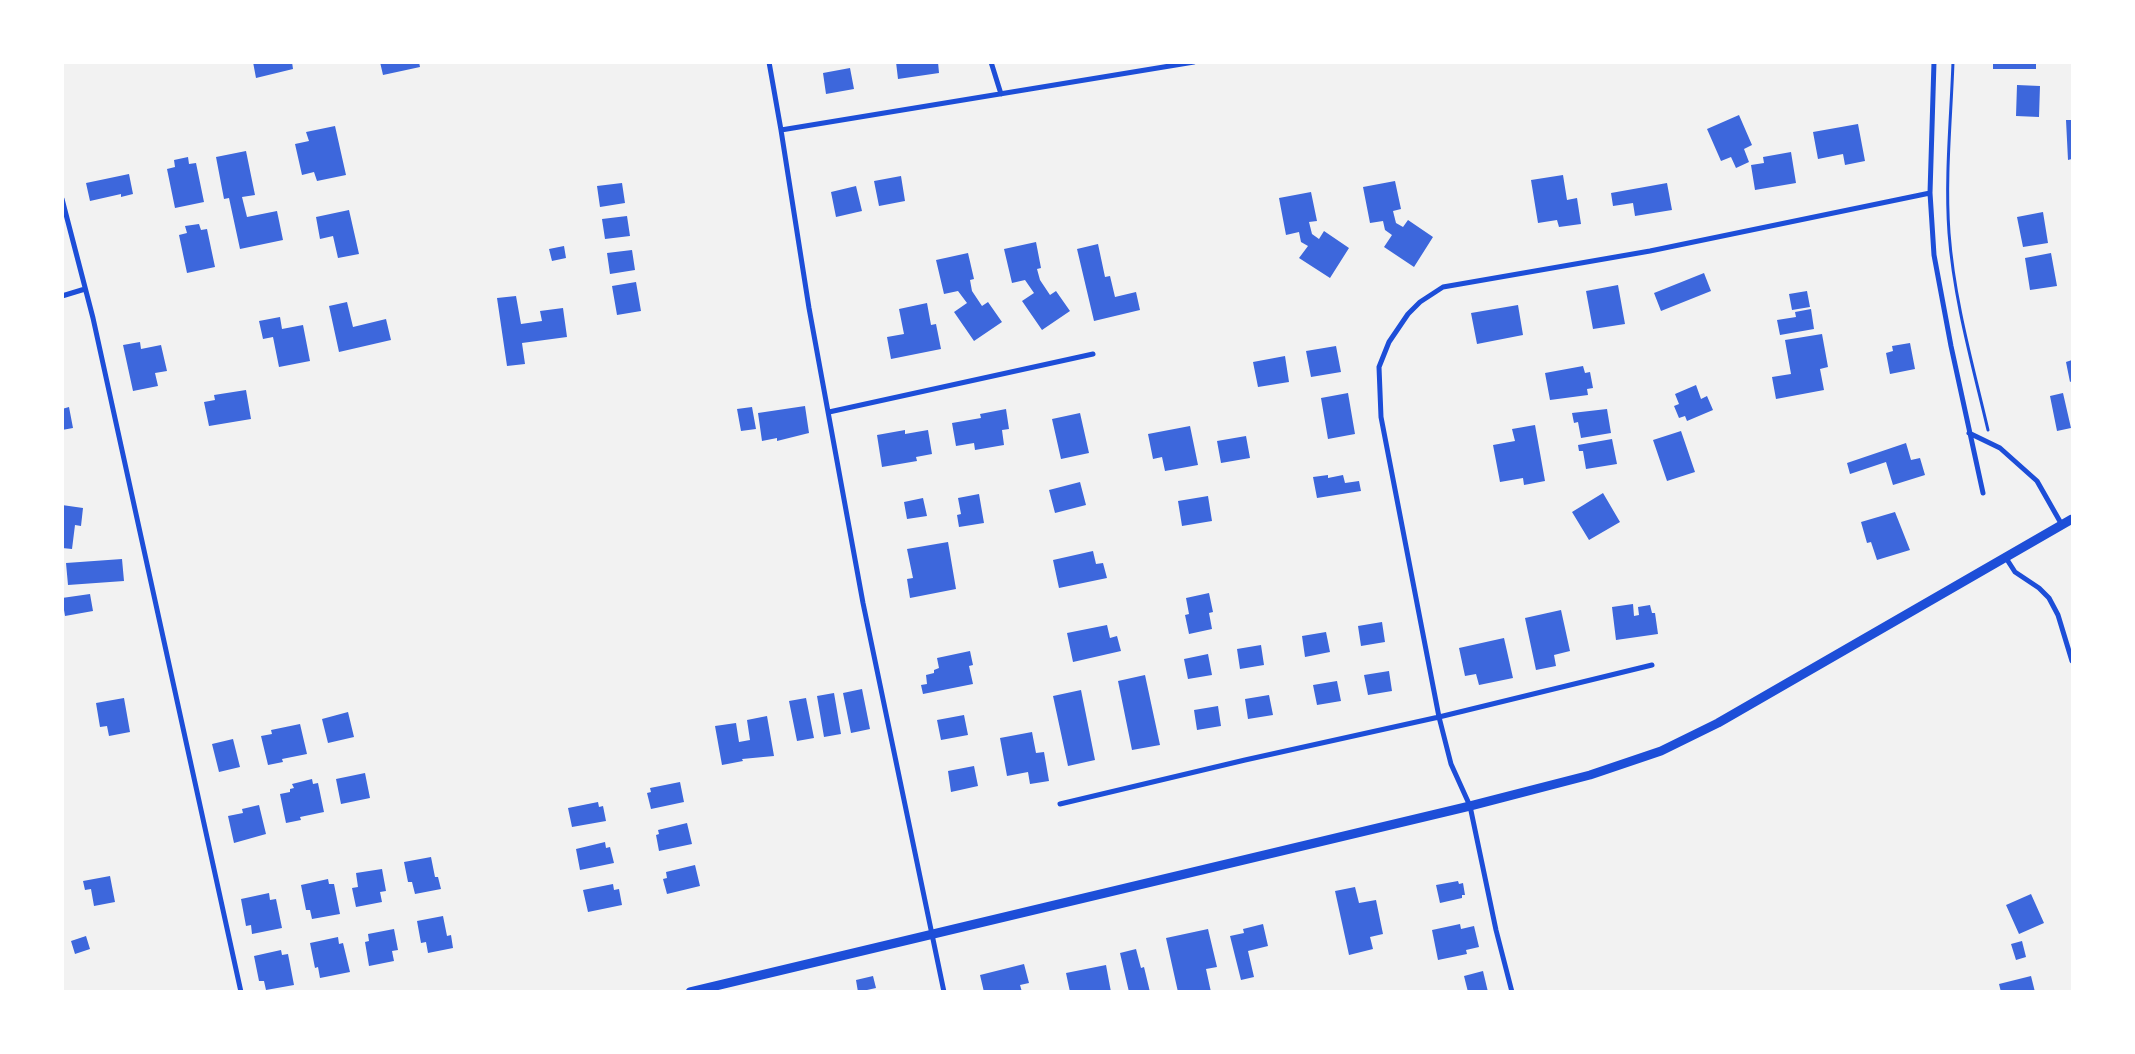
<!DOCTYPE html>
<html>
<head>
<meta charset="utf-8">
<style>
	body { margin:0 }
	#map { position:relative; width:2135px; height:1054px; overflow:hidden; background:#f2f2f2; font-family:"Public Sans",sans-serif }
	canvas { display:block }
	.frame { position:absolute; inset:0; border:64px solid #fff; pointer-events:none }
</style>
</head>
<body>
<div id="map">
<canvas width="2135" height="1054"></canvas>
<div class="frame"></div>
</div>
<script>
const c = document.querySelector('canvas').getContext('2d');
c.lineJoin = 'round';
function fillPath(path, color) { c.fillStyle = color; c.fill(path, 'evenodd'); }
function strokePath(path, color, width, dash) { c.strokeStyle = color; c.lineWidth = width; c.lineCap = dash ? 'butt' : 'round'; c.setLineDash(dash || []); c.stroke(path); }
const building = new Path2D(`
	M253,62h39l1,7 -37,9z
	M380,62h39l1,5 -37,8z
	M896,62h42l1,11 -41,6z
	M1993,62h43v7h-43z
	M850,68l4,21 -28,5 -3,-21z
	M2017,85l23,1 -1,31 -23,-1z
	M1739,115l13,30 -8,4 5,13 -13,6 -5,-11 -10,4 -14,-32z
	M2066,120h6v39l-4,1z
	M1858,124l7,37 -20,4 -2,-11 -25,5 -5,-27z
	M335,126l11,49 -29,6 -3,-9 -12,3 -7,-31 14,-3 -3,-9z
	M246,151l9,44 -13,2 5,20 30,-6 6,29 -43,9 -11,-51 -5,1 -8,-42z
	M1791,152l5,31 -41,7 -4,-25 13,-2 -1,-6z
	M188,157l1,7 7,-1 8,39 -29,6 -8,-39 8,-2 -1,-7z
	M129,174l4,20 -12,3v-3l-31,7 -4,-18z
	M1563,175l4,25 10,-2 4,26 -22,3 -2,-7 -19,3 -7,-43z
	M901,176l4,25 -26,5 -5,-25z
	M1395,181l6,28 -8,2 3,12 7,4 5,-7 25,17 -19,30 -30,-20 8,-12 -7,-5 -2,-9 -13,2 -7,-36z
	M622,183l3,20 -25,4 -3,-21z
	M1667,183l5,27 -37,6 -2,-13 -20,3 -2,-13z
	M856,186l6,25 -26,6 -5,-25z
	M1311,192l6,29 -8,1 3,12 7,5 5,-8 25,17 -19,30 -31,-20 9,-12 -7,-4 -2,-10 -13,3 -7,-37z
	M349,210l10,44 -21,4 -5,-22 -13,3 -4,-22z
	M2043,212l5,31 -25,4 -6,-30z
	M627,216l3,20 -25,3 -3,-20z
	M199,224l2,6 6,-1 8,38 -28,6 -8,-38 8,-2 -2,-7z
	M1036,242l5,26 -4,1 3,11 10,15 6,-4 14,20 -28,19 -20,-29 12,-8 -9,-13 -13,3 -8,-34z
	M1098,244l7,33 5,-1 5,21 21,-5 4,18 -46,11 -17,-72z
	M564,246l2,12 -14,3 -3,-12z
	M632,250l3,20 -25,4 -3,-21z
	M968,253l6,26 -4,1 2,11 10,15 6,-4 14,20 -28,19 -20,-29 13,-9 -9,-12 -14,3 -8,-34z
	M2051,253l6,33 -27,4 -5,-32z
	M1704,273l7,18 -50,20 -7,-18z
	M636,282l5,29 -24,4 -5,-29z
	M1618,285l7,39 -32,5 -7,-38z
	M1807,291l3,16 -18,3 -3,-16z
	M516,296l5,28 21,-3 -2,-10 23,-3 4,29 -45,6 3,21 -18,2 -10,-68z
	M347,302l6,25 33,-8 5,21 -52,12 -10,-46z
	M927,303l4,22 5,-1 5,25 -50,10 -4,-22 17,-3 -5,-25z
	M1518,305l5,30 -46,9 -6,-31z
	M1811,309l3,20 -34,6 -3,-15 19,-3 -1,-5z
	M280,317l2,12 21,-4 7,36 -31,6 -6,-30 -10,2 -4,-18z
	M1822,334l6,33 -8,2 4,21 -48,9 -4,-22 19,-3 -6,-34z
	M140,342l1,7 20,-4 6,26 -12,2 3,13 -25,5 -10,-46z
	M1910,343l5,26 -25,5 -4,-21 7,-2 -1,-5z
	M1336,346l5,26 -30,5 -5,-26z
	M1285,356l4,26 -31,5 -5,-25z
	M2072,360v21l-2,1 -4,-20z
	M1583,366l2,7 5,-1 3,16 -6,1 1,6 -38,5 -5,-27z
	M1696,385l5,14 6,-3 6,14 -26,11 -2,-5 -6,2 -5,-12 5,-2 -4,-10z
	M246,390l5,29 -42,7 -5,-24 11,-2 -1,-5z
	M1348,393l7,41 -27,5 -7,-41z
	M2063,393l8,35 -14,3 -7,-35z
	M805,406l4,27 -32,8v-3l-15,3 -4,-28z
	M69,407l4,21 -11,2v-21z
	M752,407l4,22 -15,2 -4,-22z
	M1006,409l3,20 -7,1 2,15 -29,5 -1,-7 -18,3 -4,-23 29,-5 -1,-4z
	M1607,409l4,24 -30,5 -3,-16 -4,1 -2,-10z
	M1080,413l9,40 -28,6 -9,-40z
	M1535,425l10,56 -21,4 -1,-7 -23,4 -7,-37 22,-4 -3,-12z
	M1190,426l8,39 -33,6 -3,-14 -9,2 -5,-25z
	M905,430v4l23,-4 4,24 -16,3 1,4 -35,6 -5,-32z
	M1681,431l14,41 -28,9 -14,-41z
	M1246,436l4,22 -29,5 -4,-22z
	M1612,439l5,25 -31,5 -3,-18h-4l-1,-6z
	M1906,443l5,17 9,-2 5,17 -32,10 -7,-23 -36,12 -3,-11z
	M1328,475v3l15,-3 2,8 14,-2 2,10 -44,7 -4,-21z
	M1080,482l6,23 -31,8 -6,-23z
	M1603,493l17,29 -31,18 -17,-28z
	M979,494l5,29 -25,4 -2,-12 4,-1 -3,-16z
	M1208,496l4,25 -30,5 -4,-25z
	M923,498l4,18 -20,3 -3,-17z
	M62,505l21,3 -2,18 -6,-1 -3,24 -10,-1z
	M1895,512l15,38 -33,10 -6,-18 -4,1 -6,-21z
	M948,542l8,47 -46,9 -3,-19 6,-1 -6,-29z
	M1093,551l3,13 7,-1 4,15 -48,10 -6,-28z
	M122,559l2,22 -56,4 -2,-22z
	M1209,593l4,19 -4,1 3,16 -23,5 -4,-19 4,-1 -3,-16z
	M90,594l3,17 -28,5 -3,-18z
	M1633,604l1,12 5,-1 -1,-8 12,-2 2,8h3l3,21 -42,6 -4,-33z
	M1561,610l9,41 -16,4 2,11 -20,4 -11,-52z
	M1382,622l3,20 -24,4 -3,-20z
	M1107,625l3,13 7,-2 4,15 -48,11 -6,-29z
	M1326,632l4,20 -25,5 -3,-21z
	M1504,638l9,40 -34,7 -3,-11 -11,2 -6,-28z
	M1261,645l3,20 -24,4 -3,-20z
	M970,651l3,14 -4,1 4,18 -50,10 -2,-9 6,-1 -1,-9 8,-2v-3l5,-2 -2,-10z
	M1208,654l4,21 -24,4 -4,-20z
	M1389,671l3,20 -24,4 -4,-20z
	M1145,675l15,70 -28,5 -14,-69z
	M1337,681l4,20 -24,4 -4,-20z
	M862,689l8,40 -19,4 -8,-40z
	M1081,690l14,70 -27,6 -15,-70z
	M834,693l7,41 -17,3 -7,-41z
	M1269,695l4,20 -25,4 -3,-20z
	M124,698l6,34 -21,4 -2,-10 -7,1 -4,-24z
	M806,698l8,40 -17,3 -8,-40z
	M1218,706l3,20 -24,4 -3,-20z
	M348,712l6,25 -26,6 -6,-24z
	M964,715l4,20 -27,5 -4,-20z
	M767,716l7,40 -32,3 1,2 -21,4 -7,-39 21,-3 3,19 11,-2 -3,-20z
	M300,724l7,30 -25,5 1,3 -15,3 -7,-29 11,-2 -1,-4z
	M1032,732l4,21 8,-1 5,29 -19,3 -2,-12 -21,4 -7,-38z
	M233,739l7,28 -21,5 -7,-28z
	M974,766l4,20 -27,6 -3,-21z
	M365,773l5,25 -29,6 -5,-25z
	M312,779l1,5 5,-1 6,29 -24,5 1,3 -15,3 -6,-29 10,-2v-3l4,-1 -2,-4z
	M680,782l4,20 -33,7 -4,-16 4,-1 -1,-4z
	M598,802l1,5 4,-1 3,15 -34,6 -4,-19z
	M259,805l7,29 -32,9 -6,-27 15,-3 -1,-4z
	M687,823l5,21 -33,7 -3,-16 3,-1 -1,-4z
	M605,842l1,6 4,-1 4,16 -34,7 -4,-21z
	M431,857l4,20h3l3,12 -26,5 -3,-12h-4l-4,-20z
	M695,865l5,21 -33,8 -4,-15 4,-1 -1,-6z
	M382,869l4,22 -6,1 2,10 -26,5 -4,-19 6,-1 -2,-14z
	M110,876l5,26 -21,4 -3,-17 -6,1 -2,-9z
	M328,879l1,5h5l6,30 -28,5 -2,-9h-4l-5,-25z
	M1458,881l1,3 4,-1 2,12h-3v3l-22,5 -4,-18z
	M613,884l1,6 5,-1 3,16 -34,7 -5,-22z
	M1355,887l4,16 17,-3 7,34 -13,3 3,12 -24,6 -14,-64z
	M269,893l1,7 6,-1 6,29 -30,6 -1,-9 -5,1 -5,-27z
	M2031,894l13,29 -25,11 -13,-29z
	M443,916l4,20 4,-1 2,13 -25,5 -2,-11 -5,1 -4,-22z
	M1263,924l5,22 -20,5 6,26 -13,3 -11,-44 14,-3 -1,-4z
	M1460,924l1,5 13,-3 5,21 -13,3 1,4 -29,6 -6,-30z
	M394,929l4,21 -6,1 2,10 -25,5 -4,-24 4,-1 -1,-7z
	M1208,929l9,38 -11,2 5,23h-33l-12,-54z
	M86,936l4,13 -15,5 -4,-13z
	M338,937l1,7 4,-1 7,29 -30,6 -2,-11 -3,1 -5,-25z
	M2022,941l4,16 -10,3 -5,-16z
	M1136,949l5,19 3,-1 6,25h-21l-9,-39z
	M281,950l1,5 6,-1 6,31 -28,5 -2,-9h-5l-5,-25z
	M1024,964l5,19 -9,2 2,7h-38l-4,-17z
	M1106,965l5,27h-41l-4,-19z
	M1483,971l5,21h-20l-4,-16z
	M873,976l3,12 -18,4 -2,-12z
	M2031,976l4,16h-34l-2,-8z`);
const path = new Path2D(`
	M1953,62c-2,57 -8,115 -4,171 5,67 24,133 39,197`);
const minor = new Path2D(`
	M769,62l12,68 28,178 54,295 81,389
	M991,62l10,32
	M1934,62l-4,131 4,62 17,91 32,147
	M781,130l413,-68
	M62,199l31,119 148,674
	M62,296l23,-7
	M829,412l264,-58
	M1969,433l31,15 37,33 25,44
	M2006,558l9,14 24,16 10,10 9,17 14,46
	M1060,804l185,-44 194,-43 213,-52
	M1512,992l-16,-62 -26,-124 -19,-42 -12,-47 -58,-300 -2,-50 10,-25 19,-28 12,-12 23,-15 207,-36 280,-58`);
const tertiary = new Path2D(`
	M690,992l780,-186 120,-31 71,-24 57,-28 354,-204`);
fillPath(building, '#3d67dc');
strokePath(path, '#1d4ed8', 3);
strokePath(minor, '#1d4ed8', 5);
strokePath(tertiary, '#1d4ed8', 9);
</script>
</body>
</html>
